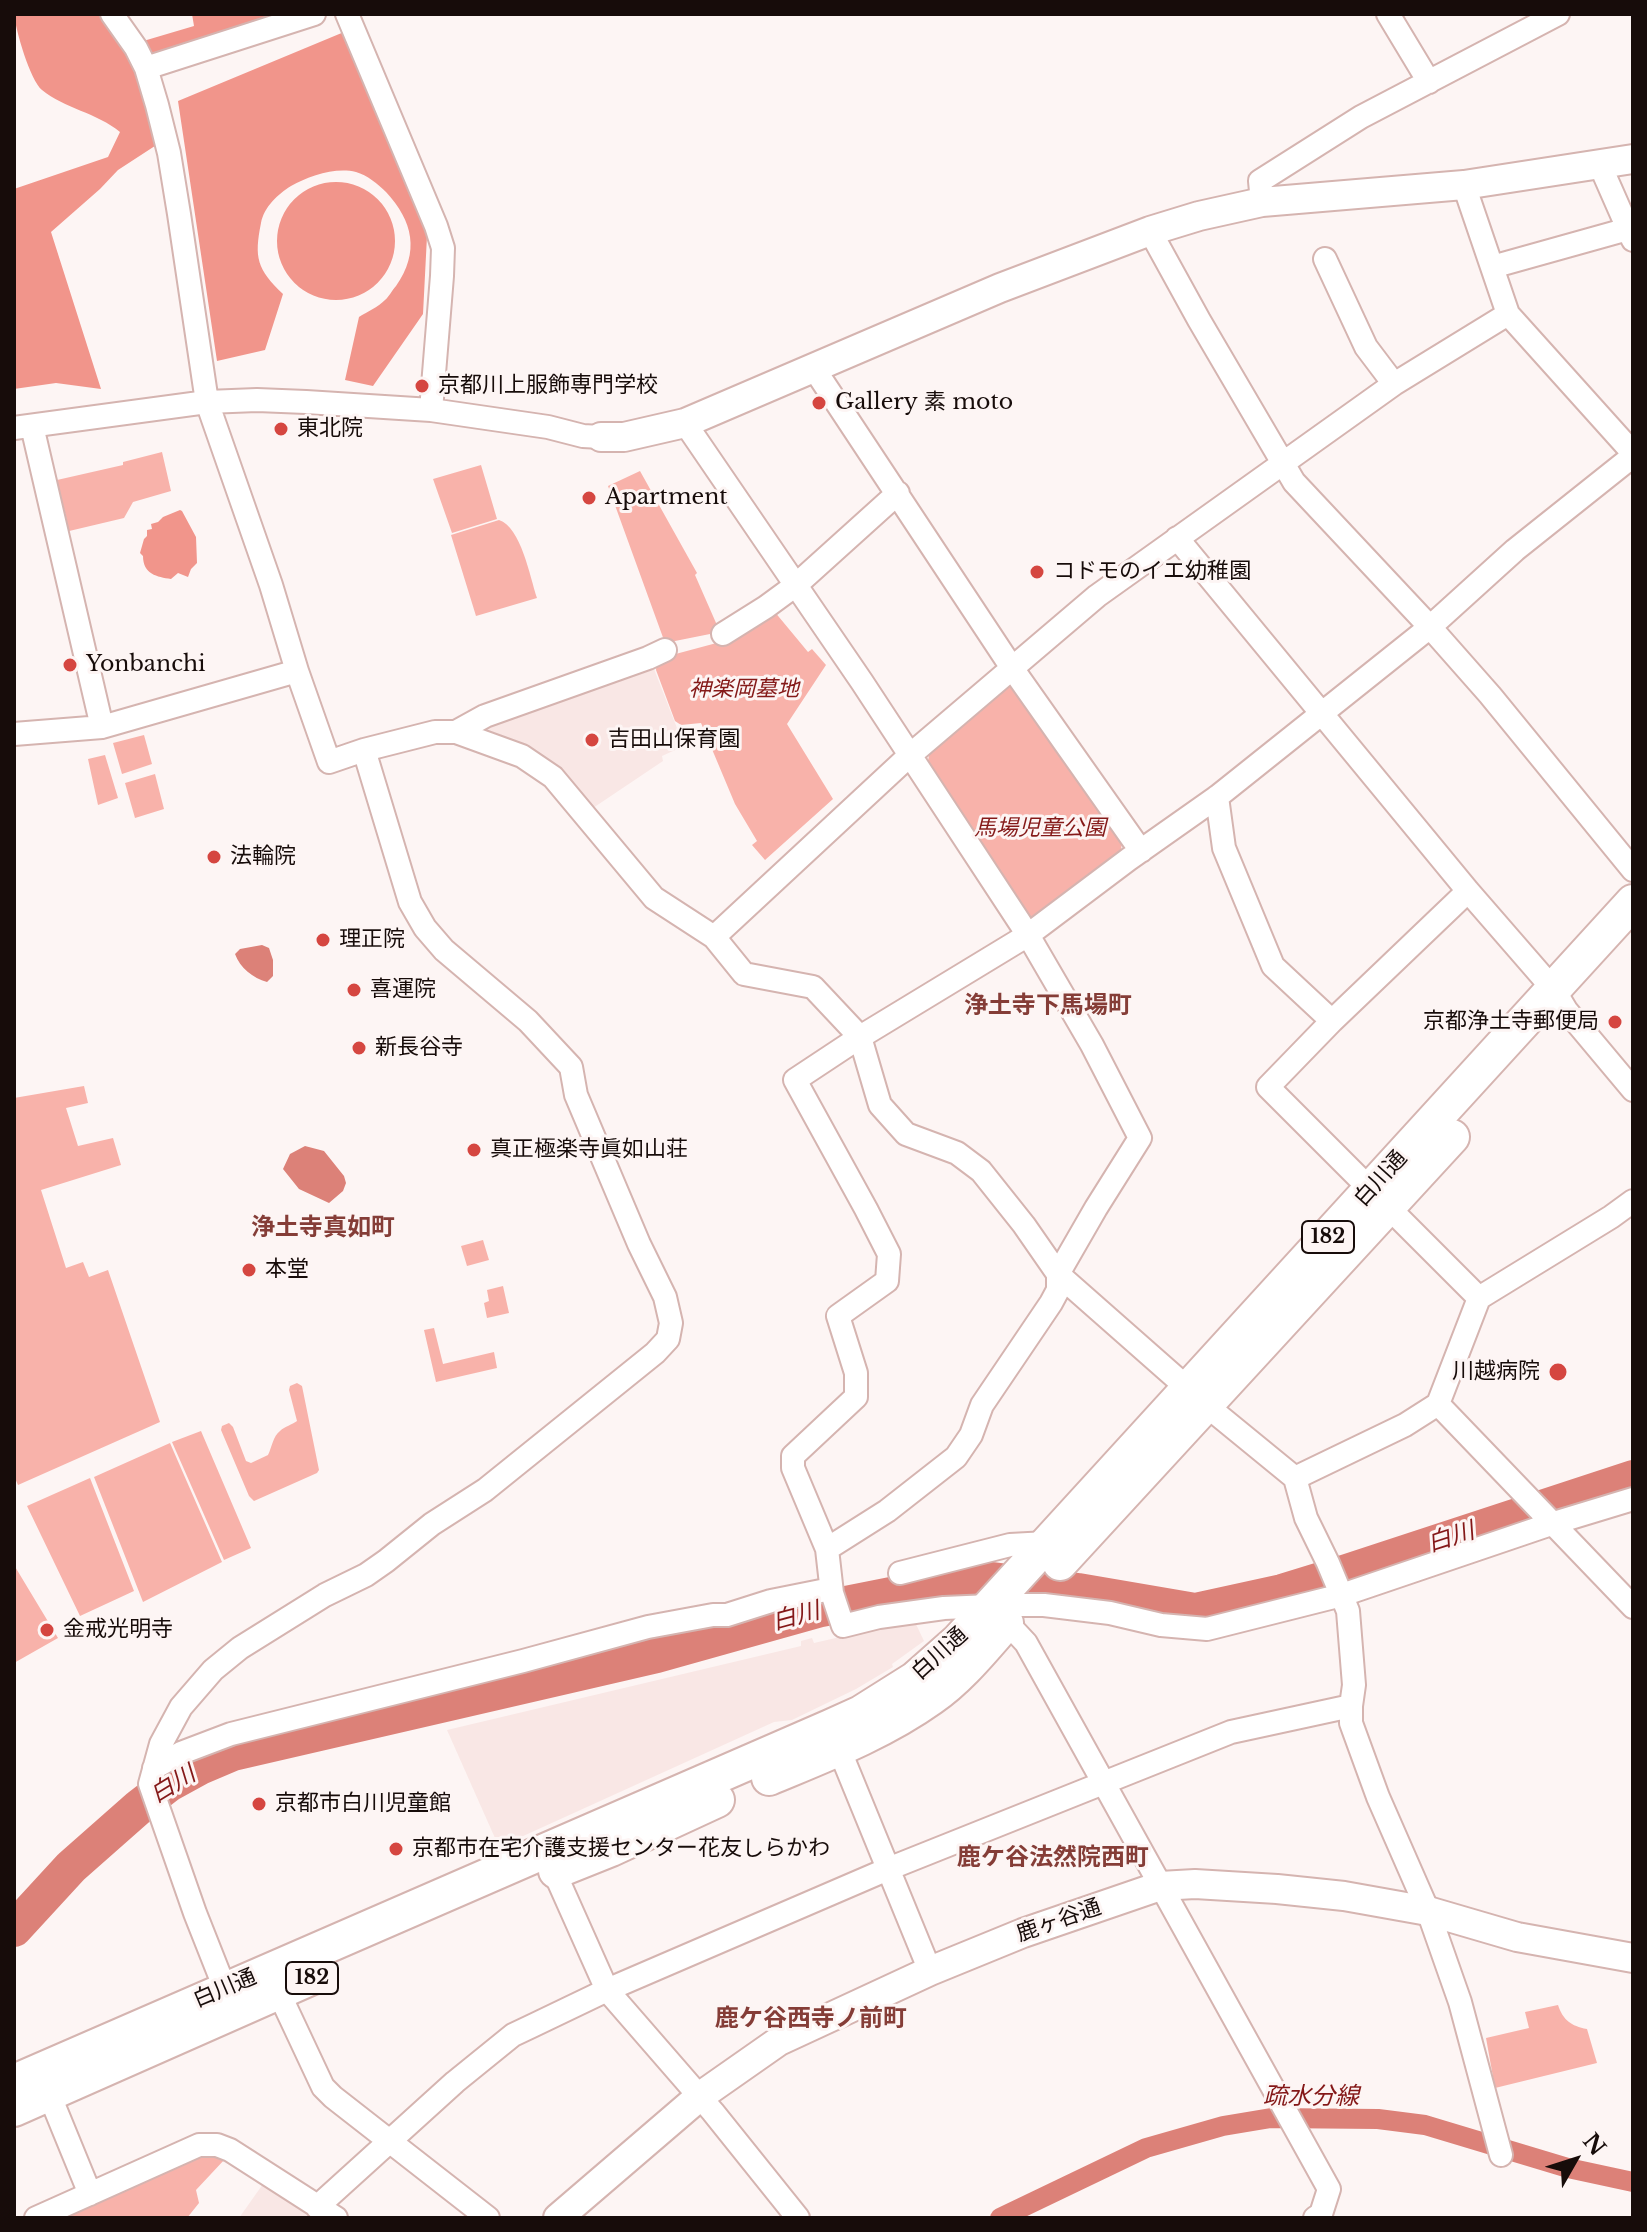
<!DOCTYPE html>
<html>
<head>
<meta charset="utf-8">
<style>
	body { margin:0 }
	#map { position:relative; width:1647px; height:2232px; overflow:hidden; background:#fdf5f4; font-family:"Libre Baskerville",serif }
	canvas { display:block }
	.frame { position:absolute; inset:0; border:16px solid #170c0a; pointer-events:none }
	.north { position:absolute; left:1535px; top:2120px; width:80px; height:80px; -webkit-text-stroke:6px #fdf5f4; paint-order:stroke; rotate:51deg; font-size:22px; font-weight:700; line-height:32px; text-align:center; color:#170c0a }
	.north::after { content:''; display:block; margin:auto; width:28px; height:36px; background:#170c0a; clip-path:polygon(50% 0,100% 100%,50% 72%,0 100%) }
</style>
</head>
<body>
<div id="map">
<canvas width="1647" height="2232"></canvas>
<div class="frame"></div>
<div class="north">N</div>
</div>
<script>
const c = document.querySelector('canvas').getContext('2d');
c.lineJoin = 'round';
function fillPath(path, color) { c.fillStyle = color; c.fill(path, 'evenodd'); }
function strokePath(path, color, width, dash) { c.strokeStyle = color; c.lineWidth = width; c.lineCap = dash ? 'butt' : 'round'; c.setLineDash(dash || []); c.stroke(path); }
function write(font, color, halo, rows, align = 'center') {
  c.font = font + ' "Libre Baskerville","Noto Sans JP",serif'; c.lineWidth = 6; c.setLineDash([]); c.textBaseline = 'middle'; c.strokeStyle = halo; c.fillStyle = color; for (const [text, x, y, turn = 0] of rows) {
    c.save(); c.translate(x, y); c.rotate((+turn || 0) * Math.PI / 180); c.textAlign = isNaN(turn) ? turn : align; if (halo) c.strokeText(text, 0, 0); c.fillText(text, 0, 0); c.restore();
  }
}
const built = new Path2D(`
	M654,669l30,77 -22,10 1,5 -70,47 -105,-74 -1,-11z
	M914,1620l10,21 -32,23 1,3 -37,22 -64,31 -18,2 -275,125 -52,-117 354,-84v-5l11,-3 2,5z
	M263,2184l14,11 40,23h-78z`);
const green = new Path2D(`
	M162,452l9,39 -38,11 -9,16 -59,14 -2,-9 4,-2 -10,-41 66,-15v-3z
	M481,465l16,54 -45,14 -19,-54z
	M640,471l57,102 -2,2 25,57 -55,11 -57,-157z
	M499,520c22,7 31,57 38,78l-61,18 -25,-81z
	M774,611l34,41 4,-3 14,16 -39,59 46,75 -68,61 -13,-15 5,-4 -22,-37 -34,-81 -20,2 -6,-4 -19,-51 1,-11 67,-18z
	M1005,686l11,2 106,154 -2,16 -81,61 -14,-4 -98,-148 2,-12z
	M144,735l8,29 -30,10 -9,-31z
	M105,755l13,43 -20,7 -10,-46z
	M155,774l9,35 -29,9 -10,-35z
	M84,1086l4,17 -22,5 12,38 35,-8 8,27 -80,25 25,78 17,-6 6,15 19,-7 52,152 -142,63 -4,-9v-378z
	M483,1240l6,20 -22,6 -6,-20z
	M503,1286l6,27 -22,5 -3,-15 5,-2 -2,-11z
	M434,1328l9,36 51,-12 3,16 -61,14 -12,-52z
	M297,1383l5,3 17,84 -2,3 -63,28 -5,-5 -28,-66 1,-4 7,-3 4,4 13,34 5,2 17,-8c4,-8 5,-19 12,-24 5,-5 12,-6 17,-10l-8,-31 1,-4z
	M201,1431l50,117 -27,12 -52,-118z
	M170,1443l52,119 -79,40 -49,-125z
	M90,1478l44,113 -54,25 -53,-110z
	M14,1565l44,73 -44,25z
	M1558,2005c5,15 13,21 29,24l10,34 -102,25 -9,-50 43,-10 -4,-16z
	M202,2155l23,4 -29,31 3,13 -12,15h-129z`);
const forest = new Path2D(`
	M14,14h84l33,37 30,91 -43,28 -18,19 -49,43 50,157 -45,-6 -42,6v-200l94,-32 12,-25c-23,-19 -56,-24 -78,-42 -12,-10 -26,-59 -28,-76z
	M192,14h83l-98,42 -26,5 -11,-19 54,-16z
	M344,32l35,77 48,127 -4,78 -50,72 -28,-6 14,-63c8,-5 19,-10 26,-17 4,-3 7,-10 11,-14 24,-34 17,-65 -10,-94 -8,-8 -19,-17 -30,-20 -21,-5 -47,4 -65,14 -13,8 -27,21 -30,37 -7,35 -4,46 22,71l-18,56 -48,11 -39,-260z
	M277 241a59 59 0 1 1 118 0a59 59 0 1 1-118 0Z
	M180,510l2,1 14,26 1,26 -6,6 -3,8 -10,-4 -7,6c-14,-2 -28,-5 -28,-23l-3,-3 4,-14 3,-3v-6l5,-1 -1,-5 7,-2 5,-5z`);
const water = new Path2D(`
	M262,945l7,3 4,12v16l-6,6c-14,-4 -27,-14 -32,-28l5,-5z
	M305,1146l19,5 20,25 2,7 -3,8 -14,12 -30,-14 -16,-20 7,-15z`);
const canal = new Path2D(`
	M1000,2218l146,-70 77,-22 48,-8 107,1 47,6 143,43 65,14`);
const river = new Path2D(`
	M14,1929l57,-62 68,-60 30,-23 31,-17 33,-14 424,-98 164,-46 156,-31 101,13 117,20 87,-19 65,-20 286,-94`);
const minor = new Path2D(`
	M347,14l89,212 7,22 -1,28 -11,134
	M1388,14l41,68
	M146,68l168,-54
	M1600,165l33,75
	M1464,185l44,129 125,139
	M1262,202l-2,-21 101,-64 197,-103
	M1150,231l49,89 95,162 136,145 60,68 143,175
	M1325,259l41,88 28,37
	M1492,267l136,-38
	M813,367l199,301 129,183
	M685,423l177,259 166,253 64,110 48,93 -44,70 -38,66 160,141 77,63 11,40 22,45 20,48 6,74 -3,21v17l27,74 50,114 32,91 41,153
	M32,426l70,301
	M14,428l193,-26 50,-2 49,2 125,8 117,17 35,9 18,1
	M1633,456l-118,94 -85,77 -213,170 -88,62 -101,76 -168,102 -65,43 71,129 23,45 -2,27 -49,35 18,57v24l-63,59v12l34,81 5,44 11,33 36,-9 65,-9 69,-3h31l66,8 51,12 46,4 135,-34 212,-72 79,-24
	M1177,538l291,353 86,99 12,20 67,80
	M723,634l43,-27 30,-22 102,-92
	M297,671l32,91 35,-12
	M456,732l29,-16 163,-58 17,-8
	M14,734l88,-7 195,-56 -26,-86 -64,-183 -28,-188 -10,-61 -12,-48 -11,-37 -10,-20 -24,-34
	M1217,797l7,51 49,118 59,55
	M1468,891l-136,130 -64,66 211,211
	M714,937l195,-181 188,-160 297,-212 114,-70
	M1438,1404l195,203
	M1295,1478l110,-53 33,-21 41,-106 132,-81 22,-16
	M900,1573l110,-28 37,-2
	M998,1613l28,30 303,546 -8,25 -6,4
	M835,1739l95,232
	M154,1768l27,-15 50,-19 292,-73 125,-34 65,-12h14l44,-14 60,-12
	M549,1860l58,130 106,122 85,106
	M281,1991l4,15 38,81 10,10 155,121
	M229,1999l-34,-86 -45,-129 11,-40 20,-37 32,-37 27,-22 85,-53 41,-20 20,-14 46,-37 53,-34 170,-137 13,-14 3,-16 -6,-26 -26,-53 -63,-149 -5,-28 -43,-46 -84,-71 -19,-22 -15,-26 -46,-152 71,-18h21l66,24 31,21 101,121 60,39 30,37 69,13 47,50 20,68 26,29 51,19 24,18 43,54 34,49v16l-7,13 -69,102 -11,30 -15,22 -69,54 -60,38
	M45,2084l45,110
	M317,2207l138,-125 58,-47 19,-9 75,-36 281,-121 343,-137 120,-26
	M36,2218l163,-73h18l13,5 106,68`);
const tertiary = new Path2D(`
	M601,437h23l61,-14 315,-135 150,-57 49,-15 63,-14 202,-17 169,-26
	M558,2218l141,-121 80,-56 151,-70 93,-38 137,-47 35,-2 82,5 67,7 84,15 89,26 116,21`);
const primary = new Path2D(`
	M1060,1563l392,-426
	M769,1778c55,-23 113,-45 162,-80 29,-20 52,-49 75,-75
	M556,1871l55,-22 106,-49
	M14,2082l816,-355 31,-14 54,-34 43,-38 675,-739
	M14,2109l303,-134`);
const markers = [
	[422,386,8,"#d54640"],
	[819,403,8,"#d54640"],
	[281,429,8,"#d54640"],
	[589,498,8,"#d54640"],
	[1037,572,8,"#d54640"],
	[70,665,8,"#d54640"],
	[592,740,8,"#d54640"],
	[214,857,8,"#d54640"],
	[323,940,8,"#d54640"],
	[354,990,8,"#d54640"],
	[1615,1022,8,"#d54640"],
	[359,1048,8,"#d54640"],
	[474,1150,8,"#d54640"],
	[249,1270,8,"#d54640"],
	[1558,1372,10,"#d54640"],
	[47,1630,8,"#d54640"],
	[259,1804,8,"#d54640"],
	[396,1849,8,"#d54640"]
];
const shields = [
	[1328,1237,52],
	[312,1978,52]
];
const shieldNames = [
	["182",1328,1237],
	["182",312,1978]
];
const poiNames = [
	["京都川上服飾専門学校",438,386],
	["Gallery 素 moto",835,403],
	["東北院",297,429],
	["Apartment",605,498],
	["コドモのイエ幼稚園",1053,572],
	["Yonbanchi",86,665],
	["吉田山保育園",608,740],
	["法輪院",230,857],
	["理正院",339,940],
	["喜運院",370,990],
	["京都浄土寺郵便局",1599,1022,"right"],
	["新長谷寺",375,1048],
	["真正極楽寺眞如山荘",490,1150],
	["本堂",265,1270],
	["川越病院",1540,1372,"right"],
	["金戒光明寺",63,1630],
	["京都市白川児童館",275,1804],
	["京都市在宅介護支援センター花友しらかわ",412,1849]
];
const parkNames = [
	["神楽岡墓地",744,690],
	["馬場児童公園",1040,829]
];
const streetNames = [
	["白川通",1381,1179,-48],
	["白川通",940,1654,-42],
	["鹿ヶ谷通",1059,1921,-19],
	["白川通",225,1989,-23]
];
const neighbourhoodNames = [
	["浄土寺下馬場町",1048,1006],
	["浄土寺真如町",323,1228],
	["鹿ケ谷法然院西町",1053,1858],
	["鹿ケ谷西寺ノ前町",811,2019]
];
const waterNames = [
	["白川",1451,1538,-18],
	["白川",796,1617,-15],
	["白川",173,1785,-31],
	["疏水分線",1311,2097]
];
fillPath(built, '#f9e7e5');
fillPath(green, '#f8b2aa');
fillPath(forest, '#f1958b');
fillPath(water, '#dc8178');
strokePath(canal, '#dc8178', 20);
strokePath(river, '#dc8178', 36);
strokePath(minor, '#d5b4b0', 26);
strokePath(tertiary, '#d5b4b0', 32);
strokePath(primary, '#d5b4b0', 38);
strokePath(minor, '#fff', 22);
strokePath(tertiary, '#fff', 28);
strokePath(primary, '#fff', 34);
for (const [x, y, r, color] of markers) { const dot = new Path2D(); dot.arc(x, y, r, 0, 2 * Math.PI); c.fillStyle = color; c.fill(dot); strokePath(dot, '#fdf5f4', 3); }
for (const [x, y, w] of shields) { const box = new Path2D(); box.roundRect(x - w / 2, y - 16, w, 32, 6); c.fillStyle = '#fdf5f4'; c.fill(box); strokePath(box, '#170c0a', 2); }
write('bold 20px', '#170c0a', null, shieldNames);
write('22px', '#170c0a', '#fdf5f4', poiNames, 'left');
write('italic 22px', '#851a19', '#fdf5f4', parkNames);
write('22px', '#170c0a', '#fdf5f4', streetNames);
write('bold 24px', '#853d37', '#fdf5f4', neighbourhoodNames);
write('italic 24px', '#841818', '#fdf5f4', waterNames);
</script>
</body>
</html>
